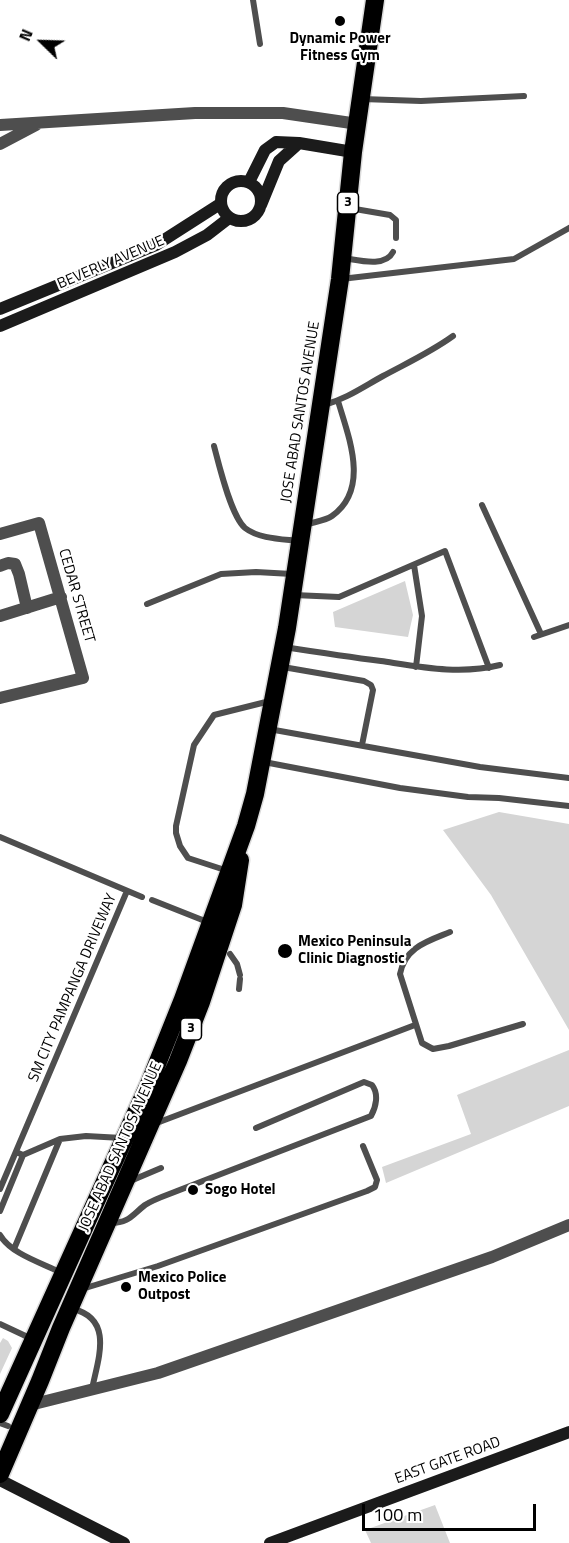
<!DOCTYPE html>
<html>
<head>
<meta charset="utf-8">
<style>
	body { margin:0 }
	#map { position:relative; width:569px; height:1543px; overflow:hidden; background:#fff; font-family:"Titillium Web",sans-serif }
	canvas { display:block }
	.north { position:absolute; left:12px; top:12px; width:60px; height:60px; -webkit-text-stroke:4px #fff; paint-order:stroke; rotate:293deg; font-size:16px; font-weight:700; line-height:24px; text-align:center; color:#000 }
	.north::after { content:''; display:block; margin:auto; width:21px; height:27px; background:#000; clip-path:polygon(50% 0,100% 100%,50% 72%,0 100%) }
	.scale { position:absolute; left:362px; top:1504px; width:174px; height:27px; box-sizing:border-box; border:3px solid #000; border-top:0; padding-left:8px; font-size:18px; line-height:21px; white-space:nowrap; color:#000; -webkit-text-stroke:4px #fff; paint-order:stroke }
</style>
</head>
<body>
<div id="map">
<canvas width="569" height="1543"></canvas>
<div class="north">N</div>
<div class="scale">100 m</div>
</div>
<script>
const c = document.querySelector('canvas').getContext('2d');
c.lineJoin = 'round';
function fillPath(path, color) { c.fillStyle = color; c.fill(path, 'evenodd'); }
function strokePath(path, color, width, dash) { c.strokeStyle = color; c.lineWidth = width; c.lineCap = dash ? 'butt' : 'round'; c.setLineDash(dash || []); c.stroke(path); }
function write(font, color, halo, rows, align = 'center') {
  c.font = font + ' "Titillium Web",sans-serif'; c.lineWidth = 4.5; c.setLineDash([]); c.textBaseline = 'middle'; c.strokeStyle = halo; c.fillStyle = color; for (const [text, x, y, turn = 0] of rows) {
    c.save(); c.translate(x, y); c.rotate((+turn || 0) * Math.PI / 180); c.textAlign = isNaN(turn) ? turn : align; if (halo) c.strokeText(text, 0, 0); c.fillText(text, 0, 0); c.restore();
  }
}
const green = new Path2D(`
	M405,581l8,34 -5,22 -73,-10 -2,-15z
	M499,812l70,12v206l-78,-135 -48,-65z
	M569,1050v56l-183,77 -4,-16 89,-33 -14,-39z
	M3,1338l5,3 4,7 -12,26v-31z
	M435,1505l15,38h-79l-6,-13z`);
const lane = new Path2D(`
	M253,0l7,44
	M362,99l59,2 103,-5
	M349,208l41,7 6,5v18
	M343,258c15,2 42,10 50,-6
	M341,279l173,-20 55,-31
	M324,405c22,-6 39,-18 59,-29 24,-13 48,-24 70,-40
	M214,446c5,19 17,70 31,82 14,11 38,11 54,13
	M482,505l59,129
	M305,525c8,-3 20,-4 27,-9 38,-27 17,-78 6,-115
	M414,565l8,51 -6,51
	M294,595l45,2 106,-46 44,117
	M147,604l74,-30 35,-2 36,2
	M534,637l35,-12
	M284,647c32,5 65,10 97,14 40,6 79,14 119,4
	M283,667l81,14 7,4 2,5 -11,55
	M269,729l211,38 89,11
	M264,762l136,26 68,9 31,1 70,8
	M0,837l142,60
	M228,871l-40,-13 -8,-12 -4,-13v-7l18,-81 20,-30 56,-14
	M152,900l58,23
	M450,932c-22,9 -45,15 -50,42l22,69 11,6 16,-3 74,-22
	M230,954l7,10 3,11
	M239,989l1,-10
	M154,1124l261,-99
	M16,1152l7,3 37,-16 26,-3 36,2
	M128,1182l33,-14
	M0,1189l127,-298
	M0,1211l23,-56
	M111,1223c18,0 21,-8 34,-18 9,-6 22,-10 32,-14l194,-75c5,-9 8,-22 1,-31l-8,-3 -108,46
	M0,1235c11,19 42,28 62,38
	M14,1249l46,-110
	M82,1289l76,-23 209,-75 8,-4 2,-7 -14,-34
	M73,1309c41,10 25,50 19,80
	M0,1324l32,15
	M0,1423l8,3`);
const street = new Path2D(`
	M0,125l195,-12h88l75,11
	M0,144l36,-19
	M0,534l39,-11 44,155 -83,20
	M0,566l8,-3 7,1 4,10 8,34
	M0,616l61,-19
	M30,1405l128,-32 334,-116 77,-32`);
const secondary = new Path2D(`
	M221 201a20 20 0 1 1 40 0a20 20 0 1 1-40 0Z
	M249,182l16,-32 11,-8 23,1 54,9
	M261,205l18,-44 20,-18
	M0,309l156,-64 64,-41
	M0,326l175,-74 32,-17 22,-17
	M0,1480l124,63
	M270,1543l299,-111`);
const highway = new Path2D(`
	M0,1414l149,-330 34,-85 63,-173 9,-32 32,-166 53,-349 13,-127 22,-152
	M0,1474l40,-93 21,-53 117,-267 23,-59 32,-97 7,-45`);
const markers = [
	[340,21,6,"#000"],
	[285,951,8,"#000"],
	[193,1190,6,"#000"],
	[126,1287,6,"#000"]
];
const shields = [
	[348,203,21],
	[191,1029,21]
];
const shieldNames = [
	["3",348,203],
	["3",191,1029]
];
const poiNames = [
	["Dynamic Power",340,39,"center"],
	["Fitness Gym",340,56,"center"],
	["Mexico Peninsula",298,942],
	["Clinic Diagnostic",298,959],
	["Sogo Hotel",205,1190],
	["Mexico Police",138,1278],
	["Outpost",138,1295]
];
const streetNames = [
	["BEVERLY AVENUE",111,263,-23],
	["JOSE ABAD SANTOS AVENUE",301,412,-81],
	["CEDAR STREET",76,596,74],
	["SM CITY PAMPANGA DRIVEWAY",73,988,-67],
	["JOSE ABAD SANTOS AVENUE",121,1147,-66],
	["EAST GATE ROAD",448,1461,-20]
];
fillPath(green, '#d5d5d5');
strokePath(highway, '#dbdbdb', 21);
strokePath(lane, '#4e4e4e', 6);
strokePath(street, '#4e4e4e', 12);
strokePath(secondary, '#1b1b1b', 12);
strokePath(highway, '#000', 18);
for (const [x, y, r, color] of markers) { const dot = new Path2D(); dot.arc(x, y, r, 0, 2 * Math.PI); c.fillStyle = color; c.fill(dot); strokePath(dot, '#fff', 2); }
for (const [x, y, w] of shields) { const box = new Path2D(); box.roundRect(x - w / 2, y - 11, w, 22, 4.5); c.fillStyle = '#fff'; c.fill(box); strokePath(box, '#000', 1.5); }
write('bold 14px', '#000', null, shieldNames);
write('bold 15px', '#000', '#fff', poiNames, 'left');
write('15px', '#000', '#fff', streetNames);
</script>
</body>
</html>
